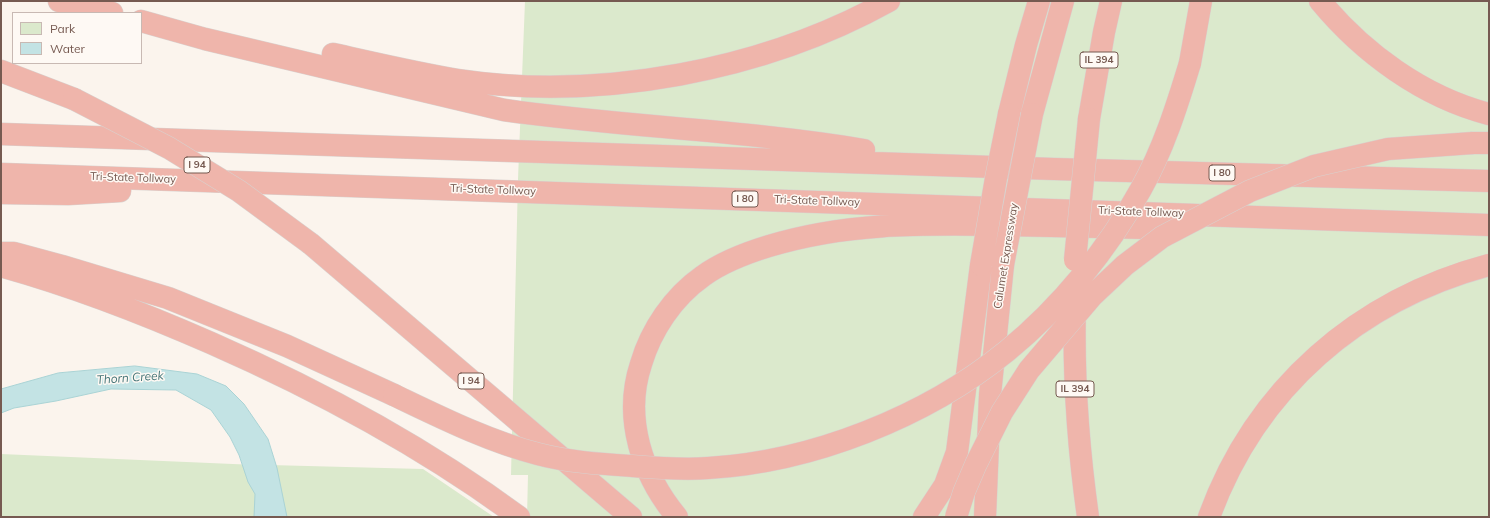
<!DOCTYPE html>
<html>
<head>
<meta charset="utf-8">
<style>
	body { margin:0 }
	#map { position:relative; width:1490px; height:518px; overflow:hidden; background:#fbf4ed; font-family:Mulish,sans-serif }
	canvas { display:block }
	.frame { position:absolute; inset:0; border:2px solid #765a51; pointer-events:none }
	.legend { position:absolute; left:12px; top:12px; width:130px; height:52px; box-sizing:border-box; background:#fef9f4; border:1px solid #c8b9b3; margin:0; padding:5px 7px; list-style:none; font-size:12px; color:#765a51 }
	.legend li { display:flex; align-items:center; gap:8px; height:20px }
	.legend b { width:20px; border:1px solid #c8b9b3 }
</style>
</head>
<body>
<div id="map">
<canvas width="1490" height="518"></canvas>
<div class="frame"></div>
<ul class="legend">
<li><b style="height:11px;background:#dbe9cc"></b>Park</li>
<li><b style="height:11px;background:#c3e3e4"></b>Water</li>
</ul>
</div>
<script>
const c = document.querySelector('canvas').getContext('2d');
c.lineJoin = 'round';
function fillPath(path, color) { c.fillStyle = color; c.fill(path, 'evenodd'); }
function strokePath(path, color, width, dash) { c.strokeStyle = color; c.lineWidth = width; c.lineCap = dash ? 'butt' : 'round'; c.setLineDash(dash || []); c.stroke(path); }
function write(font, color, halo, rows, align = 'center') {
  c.font = font + ' Mulish,sans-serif'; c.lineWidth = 3; c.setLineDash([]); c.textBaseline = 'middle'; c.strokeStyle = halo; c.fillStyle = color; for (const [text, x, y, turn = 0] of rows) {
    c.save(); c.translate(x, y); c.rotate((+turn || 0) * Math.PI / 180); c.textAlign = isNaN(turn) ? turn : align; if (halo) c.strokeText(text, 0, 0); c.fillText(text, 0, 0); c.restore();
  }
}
const green = new Path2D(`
	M525,1h964v516h-962l1,-42h-17l7,-296z
	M1,454l255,11 15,52h-270z
	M269,465l154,4 71,48h-213z`);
const water = new Path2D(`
	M135,366l62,8 29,12 18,18 24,35 9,29 10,49h-33l1,-23 -7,-12 -9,-27 -9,-18 -19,-27 -35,-20 -65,-1 -55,12 -42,7 -13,5v-24l57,-16z`);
const highway = new Path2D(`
	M59,1l53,12
	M1320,1c43,52 103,96 169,113
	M141,21l64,18 299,71c120,17 241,20 360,40
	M333,54c41,9 83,19 125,26 142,21 305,-9 431,-79
	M1190,63l11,-62
	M1,71l73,28
	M1009,114l17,-69 13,-44
	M1032,114l31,-113
	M1089,119l15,-87 7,-31
	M1,134l1053,35 435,12
	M1473,143h16
	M1,174l1488,51
	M1,193l67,1 52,-3
	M311,244l320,273
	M1,253h13l48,13 106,32 119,48 107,49
	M1,266c72,20 142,47 210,77 107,47 213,104 308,174
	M1075,303c-2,72 3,143 13,214
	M677,517c-35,-42 -54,-99 -36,-153 10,-34 32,-67 62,-88 19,-14 43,-23 66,-30 79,-24 154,-22 235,-21 48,1 95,2 142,3l31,-2
	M924,517l21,-32 12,-33 24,-187
	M985,517l5,-122 13,-130
	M1209,517c47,-129 149,-217 280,-252`);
const highwayBridge = new Path2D(`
	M74,99l95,49 70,43 72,53
	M1075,260l14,-141
	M981,265l15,-87 13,-64
	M1003,265l29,-151
	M394,395c46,22 94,46 144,59 30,8 63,10 94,12 25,2 51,4 76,2 104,-6 218,-51 299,-117 54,-44 101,-102 134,-162 22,-39 36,-83 49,-126
	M956,517l8,-25 12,-28 26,-52 27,-42 63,-74 33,-31 37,-28 88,-46 64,-25 74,-17 85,-6`);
const shields = [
	[1099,60,38],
	[197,165,26],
	[1222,173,26],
	[745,199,26],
	[471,381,26],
	[1075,389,38]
];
const shieldNames = [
	["IL 394",1099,60],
	["I 94",197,165],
	["I 80",1222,173],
	["I 80",745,199],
	["I 94",471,381],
	["IL 394",1075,389]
];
const streetNames = [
	["Tri-State Tollway",133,178,2],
	["Tri-State Tollway",493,190,2],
	["Tri-State Tollway",817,201,2],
	["Tri-State Tollway",1141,212,2],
	["Calumet Expressway",1006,256,-81]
];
const waterNames = [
	["Thorn Creek",130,378,-4]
];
fillPath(green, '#dbe9cc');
fillPath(water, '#c3e3e4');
strokePath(water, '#aad3d5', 1);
strokePath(highway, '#d9d1ce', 23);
strokePath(highway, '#efb5ab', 22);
strokePath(highwayBridge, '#d9d1ce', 23, []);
strokePath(highwayBridge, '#efb5ab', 22);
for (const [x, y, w] of shields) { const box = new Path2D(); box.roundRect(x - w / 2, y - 8, w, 16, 3); c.fillStyle = '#fef9f4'; c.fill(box); strokePath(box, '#765a51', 1); }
write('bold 10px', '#765a51', null, shieldNames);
write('11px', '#765a51', '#fef9f4', streetNames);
write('italic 12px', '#467678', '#fef9f4', waterNames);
</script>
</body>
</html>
